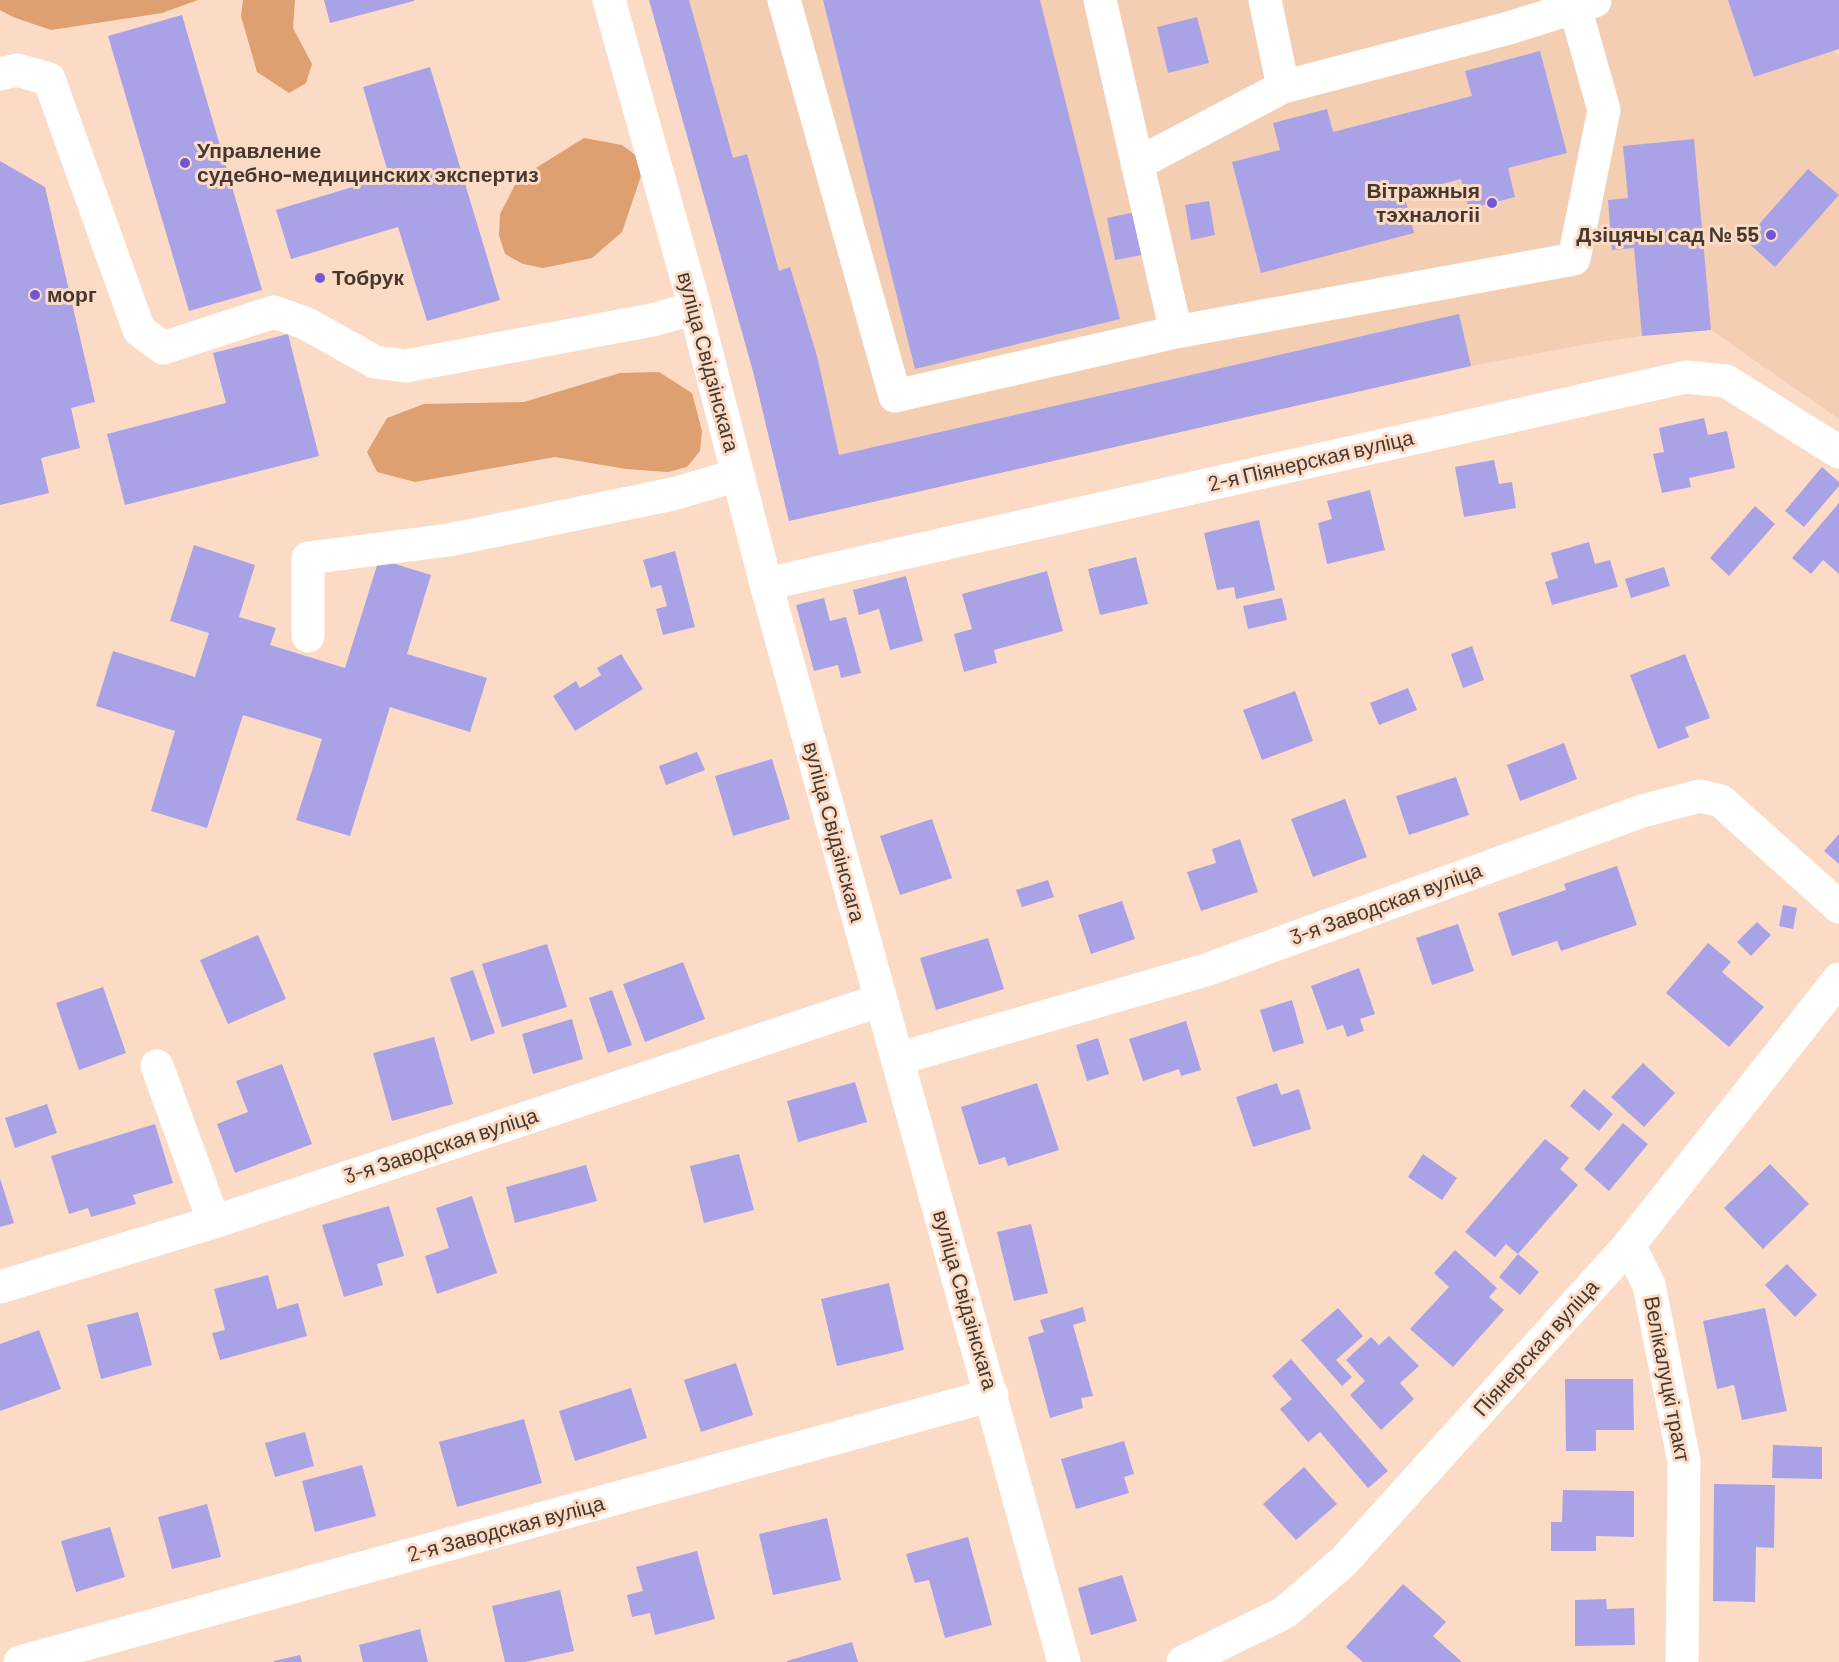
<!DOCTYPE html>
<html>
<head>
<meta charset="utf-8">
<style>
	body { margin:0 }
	canvas { display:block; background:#fbdbc5 }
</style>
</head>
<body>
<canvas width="1839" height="1662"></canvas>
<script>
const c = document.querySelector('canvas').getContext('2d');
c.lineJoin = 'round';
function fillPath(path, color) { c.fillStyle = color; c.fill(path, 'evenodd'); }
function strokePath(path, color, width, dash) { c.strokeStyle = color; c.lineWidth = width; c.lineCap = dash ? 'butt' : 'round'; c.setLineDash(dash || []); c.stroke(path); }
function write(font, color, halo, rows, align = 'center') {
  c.font = font + ' Barlow,sans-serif'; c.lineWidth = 6; c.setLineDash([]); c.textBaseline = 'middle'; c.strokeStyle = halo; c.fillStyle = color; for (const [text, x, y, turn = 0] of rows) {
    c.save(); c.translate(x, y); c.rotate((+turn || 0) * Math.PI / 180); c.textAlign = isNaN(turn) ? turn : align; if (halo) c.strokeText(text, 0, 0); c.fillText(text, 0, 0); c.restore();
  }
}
const built = new Path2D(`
	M649,0h1190v49l-5,2 5,5v363l-128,-89 -69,6 -49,7 -122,23 -682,155 -35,-146z`);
const forest = new Path2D(`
	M0,0h198l-36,13 -111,17 -38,-13 -13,-7z
	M243,0h52l-2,28 19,36 -6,19 -17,10 -32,-21 -16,-56z
	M584,138l38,7 16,12 3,19 -19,56 -30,26 -49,10 -20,-4 -18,-10 -6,-19 1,-21 18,-35z
	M659,372l33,21 10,38 -2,20 -13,16 -19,5 -42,-3 -71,-12 -140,25 -38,-10 -10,-20 20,-34 37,-14 100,-2 96,-29z`);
const building = new Path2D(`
	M324,0h90v1l-84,22z
	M649,0h40l44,158 14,-4 32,117 11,-4 27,89 22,99 620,-141 12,52 -682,155 -35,-146z
	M823,0h217l80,319 -205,50z
	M1728,0h111v49l-85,28z
	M182,15l80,275 -73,21 -81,-275z
	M1197,17l12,46 -41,10 -11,-46z
	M1540,51l27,102 -59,15 7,29 -46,12 -8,-30 -57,15 10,39 -153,40 -29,-111 48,-12 -7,-27 54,-14 6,23 139,-36 -7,-25z
	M430,67l70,233 -73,21 -29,-94 -107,32 -15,-49 113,-34 -26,-89z
	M1694,139l17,191 -69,6 -8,-88 -22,2 -4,-50 20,-2 -5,-52z
	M0,161l45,26 50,215 -24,6 9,40 -39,10 8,35 -49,12z
	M1808,169l31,26 -64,72 -30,-27z
	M1209,201l6,34 -24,5 -6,-35z
	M1140,211l7,43 -32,6 -8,-42z
	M288,334l31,122 -194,49 -18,-71 119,-31 -13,-50z
	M1704,418l4,17 19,-4 8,37 -46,10 2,9 -29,6 -9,-39 11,-2 -5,-24z
	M1494,460l5,24 13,-2 4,26 -52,9 -9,-50z
	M1822,467l17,15v4l-35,41 -19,-16z
	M1370,490l15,60 -58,14 -9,-41 14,-4 -5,-18z
	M1839,503v71l-16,-14 -12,14 -19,-16z
	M1755,506l20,18 -46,52 -19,-18z
	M1259,520l16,70 -39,9 -2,-12 -17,3 -13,-57z
	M1589,542l6,22 15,-4 8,27 -66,18 -7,-23 13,-4 -7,-25z
	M194,545l61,20 -16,52 37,11 -6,17 75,23 34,-109 52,16 -24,79 80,24 -17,54 -80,-25 -40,129 -54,-16 26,-81 -79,-24 -36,113 -56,-17 24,-80 -79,-25 17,-55 82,26 14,-44 -39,-12z
	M675,551l20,76 -32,8 -7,-26 11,-3 -6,-21 -10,3 -8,-28z
	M1136,557l12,47 -48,11 -12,-46z
	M1664,567l6,19 -39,12 -6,-19z
	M1047,571l16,60 -69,19 3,13 -33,9 -10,-38 18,-5 -10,-35z
	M906,576l17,65 -33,9 -11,-41 -20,6 -6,-25z
	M824,598l6,23 16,-4 15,56 -20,5 -3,-13 -24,6 -18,-66z
	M1282,598l5,22 -39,9 -5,-23z
	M1472,646l12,34 -21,8 -12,-34z
	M621,654l22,35 -68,42 -22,-35 23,-15 4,7 21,-13 -4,-7z
	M1685,654l25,64 -25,9 4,10 -31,12 -28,-74z
	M1408,688l9,22 -38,15 -9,-22z
	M1295,691l18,50 -51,19 -19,-50z
	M1564,743l13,36 -57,22 -13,-36z
	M697,752l8,18 -39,15 -7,-19z
	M772,759l18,60 -57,17 -18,-60z
	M1456,777l13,38 -60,20 -13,-39z
	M1345,799l22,58 -54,20 -22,-58z
	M932,819l20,59 -52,17 -20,-59z
	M1839,834v30l-15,-13z
	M1240,839l18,53 -57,19 -14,-39 29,-9 -4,-14z
	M1617,866l20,59 -76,26 -4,-10 -45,15 -14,-43 68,-23 -2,-6z
	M1048,880l6,17 -32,10 -6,-17z
	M1122,901l13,38 -44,15 -13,-39z
	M1783,905l14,3 -4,21 -14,-3z
	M1757,922l14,13 -20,21 -14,-14z
	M1458,924l16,47 -42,14 -16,-47z
	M258,935l28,64 -58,25 -28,-64z
	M988,938l16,51 -68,21 -16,-52z
	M1708,943l23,19 -9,10 42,35 -35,40 -63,-54z
	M547,944l20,63 -65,20 -20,-63z
	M683,962l22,57 -60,23 -22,-58z
	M1359,968l16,46 -15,5 4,12 -17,6 -4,-12 -16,5 -16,-44z
	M473,970l22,63 -24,8 -21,-63z
	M103,987l23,66 -47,17 -23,-67z
	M612,990l20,55 -24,8 -19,-55z
	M1292,1000l12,43 -31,9 -13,-42z
	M572,1019l11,40 -50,15 -11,-40z
	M1186,1021l15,49 -20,6 -2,-7 -36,12 -14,-42z
	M434,1037l19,67 -61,17 -19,-68z
	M1098,1038l11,36 -22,7 -11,-36z
	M1643,1063l32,30 -31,34 -33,-30z
	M282,1064l30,80 -77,29 -18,-49 31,-12 -12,-31z
	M855,1082l12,40 -69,20 -11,-41z
	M1037,1083l22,67 -51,16 -3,-9 -26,8 -18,-58z
	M1277,1083l4,12 18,-6 12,40 -58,18 -17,-50z
	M1584,1089l29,25 -14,17 -29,-25z
	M47,1104l10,29 -42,15 -10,-30z
	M1623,1123l25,21 -39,47 -25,-22z
	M155,1124l18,59 -40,12 3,9 -45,13 -3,-9 -19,6 -18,-58z
	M1545,1139l24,19 -9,11 18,16 -60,69 -12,-10 -11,13 -30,-25z
	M739,1154l15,56 -50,13 -14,-57z
	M1423,1154l34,24 -15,22 -34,-23z
	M1770,1164l39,40 -46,45 -39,-41z
	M586,1165l11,36 -82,22 -9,-36z
	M0,1178l14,45 -14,4z
	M472,1196l25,77 -60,21 -12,-38 24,-8 -13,-40z
	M389,1206l15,50 -27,8 6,21 -39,12 -22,-72z
	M1031,1224l17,69 -34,8 -17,-69z
	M1455,1250l42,38 -8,9 15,13 -51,57 -43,-38 39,-42 -15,-14z
	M1518,1254l21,18 -19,23 -21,-18z
	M1787,1264l30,31 -22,22 -30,-32z
	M268,1275l9,34 21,-6 9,33 -87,24 -8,-27 13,-3 -11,-41z
	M889,1283l15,67 -67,16 -16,-67z
	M1083,1307l3,14 -13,4 20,71 -12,2 2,10 -33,10 -22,-81 16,-5 -4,-12z
	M1338,1308l25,28 -27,24 16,17 -10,9 -41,-46z
	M1765,1308l22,103 -45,9 -8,-35 -17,4 -14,-68z
	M138,1312l14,53 -51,14 -14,-54z
	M39,1330l22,59 -61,22v-67z
	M1389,1336l30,30 -19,17 14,16 -33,31 -31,-35 15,-14 -19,-21 25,-23 8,8z
	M1291,1359l97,112 -20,17 -48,-56 -12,10 -28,-33 12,-10 -20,-23z
	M736,1363l17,52 -52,17 -17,-52z
	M1565,1379h68l1,51h-38v21h-30z
	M631,1388l16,50 -72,23 -16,-50z
	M524,1419l18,64 -85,24 -18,-65z
	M305,1432l9,34 -39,11 -10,-34z
	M1124,1441l10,33 -10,3 5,16 -53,16 -15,-50z
	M1773,1445l49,2v32l-50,-1z
	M362,1465l14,51 -61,16 -13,-51z
	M1304,1467l33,37 -41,36 -33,-36z
	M1714,1484l61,1 -1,63 -18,-1 -1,55 -42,-1z
	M1563,1490l71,1v46l-38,-1v15h-45v-29h11z
	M207,1504l14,53 -49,12 -14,-52z
	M827,1518l14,62 -68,15 -14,-61z
	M110,1527l15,50 -49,15 -15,-51z
	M968,1537l24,88 -47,13 -16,-58 -14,3 -9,-29z
	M697,1551l18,68 -60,16 -5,-22 -18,4 -5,-22 16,-4 -7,-24z
	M1122,1575l15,46 -46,14 -13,-47z
	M1403,1584l43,38 -13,14 29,26h-99l-17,-15z
	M560,1590l14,61 -49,11h-20l-13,-56z
	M1606,1599l1,10 27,-1 1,37 -60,1v-46z
	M420,1629l8,33h-65l-4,-17z
	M852,1642l6,20h-71v-1z
	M300,1655l2,7h-28v-1z`);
const minor = new Path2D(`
	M609,0l86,308 71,276 298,1078
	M784,0l111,396 281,-64 398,-73 30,-149 -29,-103
	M1100,0l76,332
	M1265,0l18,87
	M0,74l17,-4 32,9 90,251 24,18 111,-36 31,11 70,39 31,4 246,-46 43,-12
	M1137,164l146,-77 226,-59 86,-27
	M766,584l920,-207 40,4 113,71
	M308,636v-78l141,-18 224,-46 65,-19
	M897,1059l309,-89 436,-159 58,-15 21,5 118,106
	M157,1066l57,156
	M1629,1245l20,40 35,176 -2,201
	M0,1287l214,-65 667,-222
	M20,1662l972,-267
	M1183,1662l101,-49 60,-52 285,-316 210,-266`);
const markers = [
	[185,163,6,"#7257d1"],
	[1492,203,6,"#7257d1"],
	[1771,235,6,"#7257d1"],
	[320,278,6,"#7257d1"],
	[35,295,6,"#7257d1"]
];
const poiNames = [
	["Управление",197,151],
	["судебно-медицинских экспертиз",197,175],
	["Вітражныя",1480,191,"right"],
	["тэхналогіі",1480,215,"right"],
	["Дзіцячы сад № 55",1759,235,"right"],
	["Тобрук",332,278],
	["морг",47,295]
];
const streetNames = [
	["вуліца Свідзінскага",708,362,75],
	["2-я Піянерская вуліца",1311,461,-13],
	["вуліца Свідзінскага",834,832,75],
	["3-я Заводская вуліца",1386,904,-20],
	["3-я Заводская вуліца",441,1146,-18],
	["вуліца Свідзінскага",965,1300,74],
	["Піянерская вуліца",1536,1348,-48],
	["Велікалуцкі тракт",1667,1379,79],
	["2-я Заводская вуліца",506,1529,-15]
];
fillPath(built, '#f3ceb3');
fillPath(forest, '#de9f71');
fillPath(building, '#aaa2e6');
strokePath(minor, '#fff', 33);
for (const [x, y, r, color] of markers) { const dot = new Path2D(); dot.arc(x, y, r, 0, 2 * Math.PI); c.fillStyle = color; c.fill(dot); strokePath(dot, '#fbdbc5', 2); }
write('bold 21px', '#44382f', '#fbdbc5', poiNames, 'left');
write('21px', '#44382f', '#fbdbc5', streetNames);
</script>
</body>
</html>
